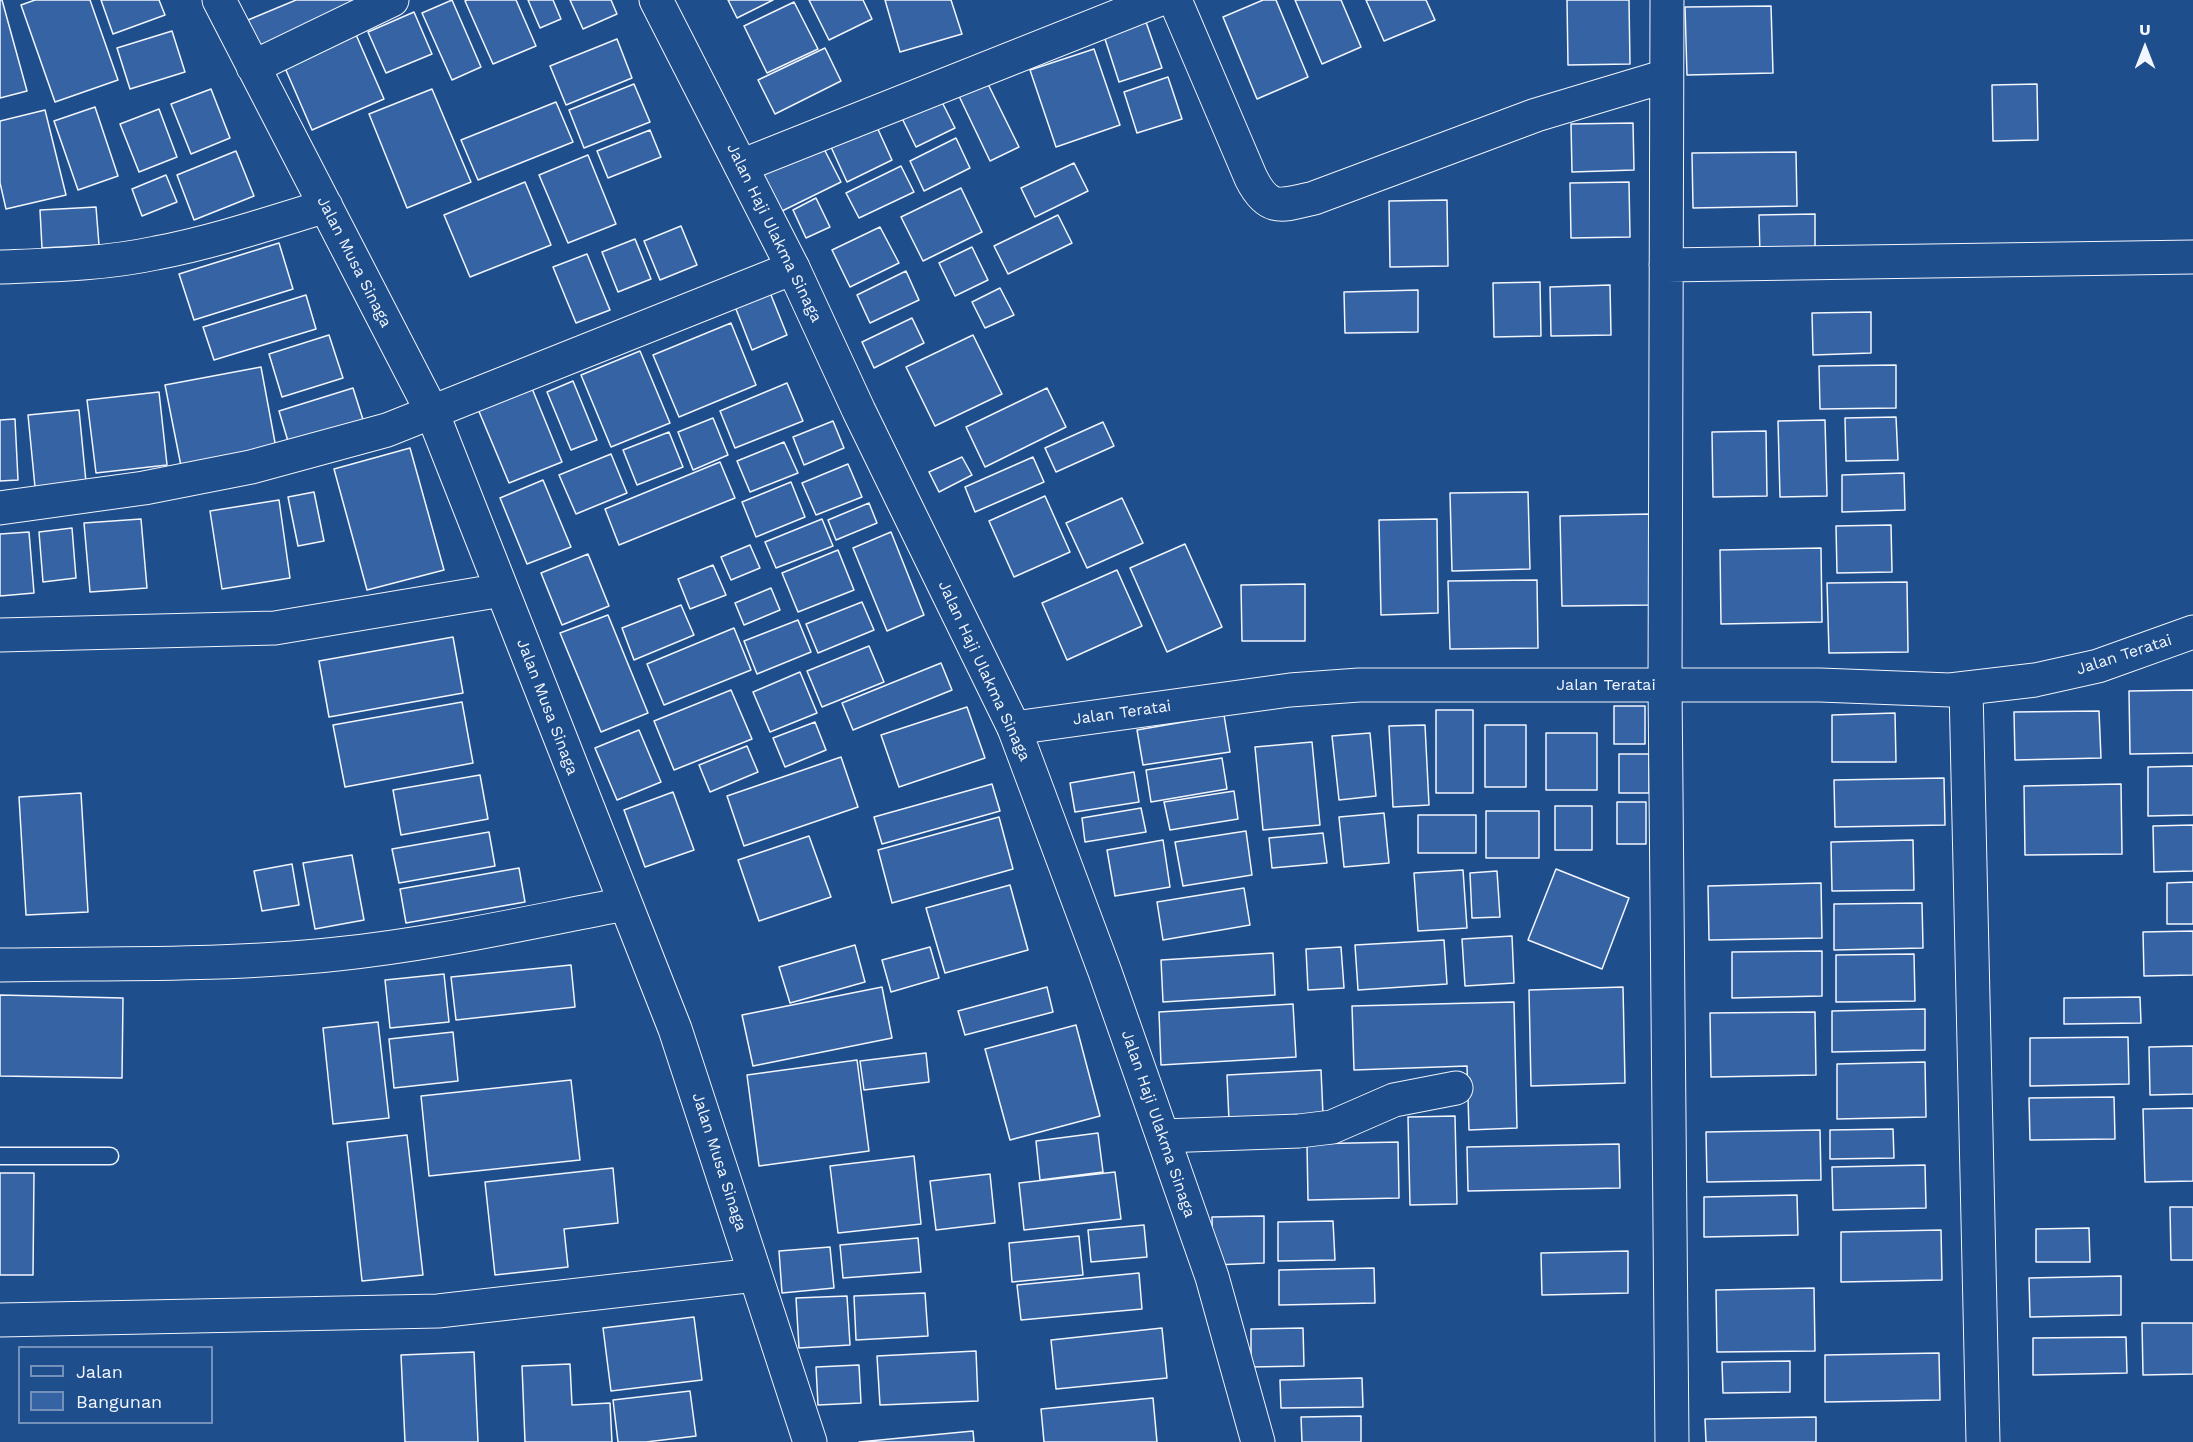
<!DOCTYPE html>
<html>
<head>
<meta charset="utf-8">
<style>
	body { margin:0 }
	#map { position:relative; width:2193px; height:1442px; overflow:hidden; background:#1f4e8c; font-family:"Work Sans",sans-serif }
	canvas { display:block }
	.legend { position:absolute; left:18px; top:1346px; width:195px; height:78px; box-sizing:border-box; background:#1f4e8c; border:2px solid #7391ba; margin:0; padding:8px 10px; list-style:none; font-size:18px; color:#f2f6ff }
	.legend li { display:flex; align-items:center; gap:12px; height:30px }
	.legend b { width:30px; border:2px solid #7391ba }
	.north { position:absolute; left:2115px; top:18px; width:60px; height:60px; -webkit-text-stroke:4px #1f4e8c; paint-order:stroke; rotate:0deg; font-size:16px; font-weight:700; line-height:24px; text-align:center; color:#f2f6ff }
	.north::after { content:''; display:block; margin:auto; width:21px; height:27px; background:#f2f6ff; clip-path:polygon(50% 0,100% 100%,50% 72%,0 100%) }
</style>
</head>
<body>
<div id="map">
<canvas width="2193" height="1442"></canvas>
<ul class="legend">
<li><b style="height:8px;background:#1f4e8c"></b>Jalan</li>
<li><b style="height:16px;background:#3563a3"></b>Bangunan</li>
</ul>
<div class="north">U</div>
</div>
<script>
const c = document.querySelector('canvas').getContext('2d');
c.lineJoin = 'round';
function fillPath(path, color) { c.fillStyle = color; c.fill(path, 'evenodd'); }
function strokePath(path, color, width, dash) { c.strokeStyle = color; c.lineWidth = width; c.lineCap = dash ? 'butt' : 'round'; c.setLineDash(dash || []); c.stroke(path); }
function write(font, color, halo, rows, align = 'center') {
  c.font = font + ' "Work Sans",sans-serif'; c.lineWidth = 4.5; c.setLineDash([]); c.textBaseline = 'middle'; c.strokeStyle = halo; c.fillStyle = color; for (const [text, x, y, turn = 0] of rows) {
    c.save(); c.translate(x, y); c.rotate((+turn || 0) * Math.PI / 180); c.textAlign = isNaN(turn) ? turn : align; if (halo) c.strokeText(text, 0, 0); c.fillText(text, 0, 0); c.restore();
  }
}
const building = new Path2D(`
	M0,0h2l25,91 -27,7z
	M35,0h55l28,80 -63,22 -34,-97z
	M101,0h58l6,15 -52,19z
	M296,0h62l-97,49 -13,-29z
	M452,0l29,67 -29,13 -30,-67z
	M467,0h49l20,46 -43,18 -28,-63z
	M528,0h25l8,19 -21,9z
	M570,0h41l6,14 -34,15z
	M728,0h45l-36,18z
	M809,0h54l9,19 -43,21z
	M885,0h66l11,34 -62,18z
	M1263,0h13l32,77 -51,22 -34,-82z
	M1295,0h46l20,47 -39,17z
	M1366,0h60l9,20 -51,21z
	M1567,0h62l1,64 -62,1z
	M794,2l24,47 -51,24 -23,-47z
	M1771,6l2,67 -86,2 -2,-68z
	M414,12l18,42 -46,19 -18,-41z
	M1146,22l16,46 -43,14 -15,-46z
	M354,30l30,69 -72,31 -30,-69z
	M172,31l13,41 -55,17 -13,-41z
	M617,39l15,39 -66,27 -16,-39z
	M825,48l16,33 -66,33 -17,-34z
	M1094,49l26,76 -64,22 -26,-77z
	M1168,77l14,42 -45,14 -13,-41z
	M986,80l33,67 -29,14 -32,-67z
	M634,84l16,38 -66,26 -15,-38z
	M2037,84l1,56 -45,1 -1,-56z
	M211,89l19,49 -39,16 -20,-50z
	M432,89l39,93 -64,26 -38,-94z
	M938,94l17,34 -39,19 -17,-35z
	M556,102l17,40 -95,38 -17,-40z
	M95,107l23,69 -40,14 -24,-69z
	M159,109l18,48 -38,15 -19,-48z
	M45,110l21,85 -60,14 -6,-26v-62z
	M1633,123l1,47 -62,2 -1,-48z
	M876,125l16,35 -45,22 -16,-35z
	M650,130l11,27 -53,21 -11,-27z
	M956,138l14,30 -46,23 -14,-30z
	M822,145l19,37 -63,31 -18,-38z
	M236,151l18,45 -60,24 -17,-45z
	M1796,152l1,54 -104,2 -1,-55z
	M588,155l28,69 -48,19 -29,-68z
	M1074,163l14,28 -53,26 -14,-29z
	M901,166l13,26 -55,26 -13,-25z
	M166,175l11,27 -35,14 -10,-27z
	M525,182l26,63 -81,32 -26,-62z
	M1629,182l1,55 -59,1 -1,-55z
	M961,188l21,44 -59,29 -22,-44z
	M816,198l14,29 -24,11 -13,-28z
	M1447,200l1,66 -58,1 -1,-66z
	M96,207l3,38 -57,3 -2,-38z
	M1815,214v42l-55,1 -1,-42z
	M1058,215l14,28 -64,31 -14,-28z
	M681,226l16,39 -37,15 -16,-39z
	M880,227l19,36 -49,24 -18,-37z
	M635,239l16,40 -33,13 -16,-40z
	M279,243l14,46 -99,31 -15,-46z
	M972,247l16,33 -33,16 -16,-33z
	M587,254l23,56 -34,13 -23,-56z
	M906,271l13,29 -49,23 -13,-28z
	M1540,282l1,54 -47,1 -1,-54z
	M1610,285l1,50 -60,1 -1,-49z
	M1000,288l14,27 -29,13 -13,-26z
	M769,290l18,45 -35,15 -18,-46z
	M1418,290v42l-73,1 -1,-41z
	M306,295l10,34 -102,31 -11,-33z
	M1871,312v41l-58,2 -1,-42z
	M912,318l12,25 -50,25 -12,-26z
	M731,323l25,62 -77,32 -26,-62z
	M329,335l14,43 -61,19 -13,-43z
	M973,335l29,59 -67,32 -29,-59z
	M640,351l30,72 -59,24 -30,-72z
	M1896,365v43l-76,1 -1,-43z
	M261,367l15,81 -95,18 -16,-81z
	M529,381l33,81 -53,21 -34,-81z
	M573,381l24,59 -26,10 -24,-58z
	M787,383l16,38 -68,27 -15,-37z
	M353,388l12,38 -75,22 -11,-37z
	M1047,388l19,39 -81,40 -19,-40z
	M159,392l8,73 -71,8 -9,-73z
	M79,410l7,72 -51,5 -7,-72z
	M1896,417l2,43 -52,1 -1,-43z
	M713,418l15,37 -35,15 -15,-38z
	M15,419l3,61 -18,1v-61z
	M1825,420l2,76 -47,1 -2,-76z
	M833,421l11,27 -40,17 -11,-28z
	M1103,422l11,24 -58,26 -11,-24z
	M1766,431l1,65 -54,1 -1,-65z
	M669,432l14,35 -46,18 -14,-35z
	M784,442l14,31 -48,19 -13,-31z
	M410,448l34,122 -77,20 -33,-121z
	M611,454l16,39 -51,21 -17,-39z
	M962,457l10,18 -33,17 -10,-20z
	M1033,457l11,25 -69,30 -10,-25z
	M720,462l15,36 -116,47 -14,-36z
	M848,464l14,33 -46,18 -14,-32z
	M1904,473l1,37 -63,2v-37z
	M543,480l28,67 -44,17 -27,-66z
	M791,482l14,35 -49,20 -14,-35z
	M314,492l10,49 -26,5 -10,-49z
	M1528,492l2,77 -78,2 -2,-78z
	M1045,496l25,56 -56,25 -25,-56z
	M1122,498l21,45 -56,25 -21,-45z
	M279,500l11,78 -68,11 -12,-78z
	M869,503l8,20 -41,17 -8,-20z
	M1649,514l2,91 -89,1 -2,-90z
	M141,519l6,69 -57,4 -6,-69z
	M822,519l11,27 -57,22 -11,-26z
	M1437,519l1,94 -57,2 -2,-95z
	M1891,525l1,47 -55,1 -1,-47z
	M72,528l4,50 -33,4 -4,-50z
	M29,532l5,61 -34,3v-62z
	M891,532l33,83 -37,16 -34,-83z
	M1185,544l37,83 -55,25 -37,-84z
	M750,545l10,23 -29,12 -10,-23z
	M1821,548l1,74 -101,2 -1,-74z
	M838,550l16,40 -56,22 -16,-39z
	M588,554l21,52 -47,19 -21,-52z
	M713,565l13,30 -36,14 -12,-30z
	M1117,570l25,56 -75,34 -25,-57z
	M1537,580l1,68 -88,1 -2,-68z
	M1907,582l1,70 -79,1 -2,-70z
	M1305,584v57h-63l-1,-56z
	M771,588l9,22 -36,15 -9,-22z
	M862,602l12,28 -56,23 -12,-29z
	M681,605l13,30 -60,25 -12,-32z
	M608,615l40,98 -47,19 -41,-99z
	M798,620l13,32 -54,22 -13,-33z
	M734,628l17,42 -87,35 -17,-41z
	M453,637l10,56 -134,24 -10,-56z
	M869,646l15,36 -62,25 -15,-36z
	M941,663l11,27 -99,40 -11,-27z
	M800,672l17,41 -47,19 -17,-40z
	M731,690l21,49 -78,31 -20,-49z
	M2193,690v63l-63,1 -1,-63z
	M462,702l11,61 -128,24 -12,-62z
	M1614,706h31v38h-31z
	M967,707l18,51 -86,29 -18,-52z
	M1436,710h37v83h-37z
	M2099,711l2,47 -86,2 -1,-48z
	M1895,713l1,49h-64v-47z
	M1224,715l6,37 -87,13 -6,-35z
	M815,722l11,28 -41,17 -12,-29z
	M1425,725l4,80 -36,2 -4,-81z
	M1485,725h41v62h-41z
	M639,730l22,52 -44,18 -22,-52z
	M1370,733l6,63 -37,4 -7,-64z
	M1546,733h51v57h-51z
	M1312,742l8,83 -57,5 -8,-83z
	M747,746l11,26 -48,20 -11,-27z
	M1619,754h30v39h-30z
	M841,757l17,50 -114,39 -17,-50z
	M1222,758l5,31 -76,13 -5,-32z
	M2193,766v49l-45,1v-49z
	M1134,772l5,30 -64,10 -5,-29z
	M480,775l8,44 -87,16 -8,-45z
	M1944,778l1,47 -110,2 -1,-47z
	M992,784l8,27 -118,33 -8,-27z
	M2121,784l1,70 -97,1 -1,-69z
	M1234,791l4,28 -68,11 -6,-28z
	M673,792l21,58 -49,17 -21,-57z
	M81,793l7,119 -62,3 -7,-118z
	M1617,802h29v42h-29z
	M1555,806h37v44h-37z
	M1141,808l5,24 -61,10 -3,-24z
	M1486,811h53v47h-53z
	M1384,813l5,50 -45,4 -5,-50z
	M1418,815h58v38h-58z
	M999,817l14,52 -121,34 -14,-53z
	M2193,825v46l-39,1 -1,-46z
	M1246,831l6,44 -69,11 -8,-44z
	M489,832l6,34 -96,17 -7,-34z
	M1323,833l4,30 -55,5 -3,-30z
	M809,836l22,61 -72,24 -21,-61z
	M1163,840l7,47 -55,9 -8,-46z
	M1913,840l1,50 -82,1 -1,-49z
	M352,855l12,65 -49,9 -12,-66z
	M292,864l7,41 -37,6 -8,-40z
	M519,868l6,34 -119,21 -6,-34z
	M1556,869l73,29 -27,71 -74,-29z
	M1463,870l4,58 -49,3 -4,-58z
	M1497,871l3,46 -28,1 -2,-45z
	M2193,882v42h-26v-41z
	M1821,883l1,55 -113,2 -1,-54z
	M1010,885l18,65 -83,23 -19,-65z
	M1244,888l6,37 -87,15 -6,-38z
	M1922,903l1,45 -89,2v-46z
	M2193,931v44l-49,1 -1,-44z
	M1512,936l2,47 -49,3 -3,-47z
	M1444,940l3,44 -89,6 -3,-45z
	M855,945l10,37 -75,21 -11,-36z
	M930,947l9,31 -48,14 -9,-32z
	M1341,947l3,41 -36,2 -2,-41z
	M1822,951v45l-90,2v-46z
	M1273,953l2,42 -112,7 -2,-42z
	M1914,954l1,47 -79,1v-47z
	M571,965l4,42 -119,13 -5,-43z
	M444,974l5,48 -59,6 -5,-48z
	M882,987l10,51 -139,28 -11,-51z
	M1047,987l6,25 -88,23 -7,-24z
	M1623,987l2,96 -94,3 -2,-96z
	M0,995l123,3 -1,80 -122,-2z
	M2140,997l1,26 -77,1v-26z
	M1514,1002l3,126 -48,2 -2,-64 -113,4 -2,-64z
	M1293,1004l3,53 -135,8 -2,-53z
	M1925,1009v41l-93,2v-41z
	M1815,1012l1,63 -105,2 -1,-64z
	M378,1022l11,96 -56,6 -10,-96z
	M1076,1025l24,91 -90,24 -25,-91z
	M453,1032l5,49 -64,7 -5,-49z
	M2128,1037l1,47 -99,2v-48z
	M2193,1046v48l-43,1 -1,-48z
	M926,1053l3,29 -65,8 -4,-29z
	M857,1060l12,91 -110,15 -12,-91z
	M1925,1062l1,55 -89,2v-55z
	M1321,1070l2,45 -94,6 -2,-46z
	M571,1080l9,80 -151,16 -8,-80z
	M2114,1097l1,42 -85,1 -1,-42z
	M2193,1108v73l-48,1 -2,-73z
	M1455,1116l2,88 -47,1 -2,-88z
	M1893,1129l1,29 -64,1v-29z
	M1820,1130l1,50 -114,2 -1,-50z
	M1098,1133l5,39 -63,8 -4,-39z
	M407,1135l16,140 -61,6 -15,-139z
	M1398,1142l1,56 -91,2 -1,-56z
	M1619,1144l1,44 -152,3 -1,-44z
	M914,1156l7,68 -83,9 -8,-67z
	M1925,1165l1,43 -93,2 -1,-43z
	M613,1168l5,55 -54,6 4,38 -73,8 -10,-93z
	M1115,1172l6,47 -97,11 -5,-47z
	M0,1173h34l-1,102h-33z
	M990,1174l5,49 -59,7 -6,-49z
	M1797,1195l1,40 -94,2v-40z
	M2170,1207h23v53h-22z
	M1264,1216v47l-51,2 -1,-48z
	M1333,1221l2,39 -57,1v-39z
	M1144,1225l3,32 -56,5 -3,-32z
	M2089,1228l1,34h-54v-33z
	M1941,1230l1,50 -101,2v-50z
	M1079,1236l4,39 -71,7 -3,-39z
	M918,1238l3,34 -78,6 -3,-33z
	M830,1247l4,41 -52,5 -3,-42z
	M1628,1251v42l-86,2 -1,-42z
	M1374,1268l1,35 -96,2v-35z
	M1139,1273l3,36 -121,11 -4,-35z
	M2121,1276v39l-91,2 -1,-39z
	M1814,1288l1,63 -98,1 -1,-62z
	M925,1293l3,43 -72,4 -2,-44z
	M847,1296l3,49 -51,3 -3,-50z
	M694,1317l8,63 -91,11 -8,-63z
	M2142,1323h51v51l-50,1z
	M1162,1328l5,50 -111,11 -5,-49z
	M1303,1328l1,38 -53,1v-38z
	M2126,1337l1,36 -94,2v-37z
	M976,1351l2,50 -98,4 -3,-49z
	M474,1352l4,90h-73l-4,-87z
	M1939,1353l1,47 -115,2v-47z
	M1790,1361v31l-67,1 -1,-31z
	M570,1364l2,41 38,-2 2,39h-87l-3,-76z
	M859,1365l2,38 -43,2 -2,-38z
	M1362,1378l1,29 -82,1 -1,-28z
	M690,1391l6,45 -50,6h-28l-5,-42z
	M1153,1398l4,44h-113l-3,-33z
	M1361,1416v26h-59l-1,-25z
	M1816,1417v25h-110l-1,-23z
	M973,1431l1,11h-115z`);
const service = new Path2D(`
	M0,1156h110`);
const minor = new Path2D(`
	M219,0l213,412 243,617 135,413
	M1175,0l76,178c17,34 30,28 63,20l222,-83 130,-39
	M1667,0l-2,685 7,757
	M253,67l139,-67
	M741,166l417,-166
	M1666,265l527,-8
	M0,267c52,-2 105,-3 156,-14 58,-11 114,-30 170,-47
	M0,508l144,-20 107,-21 136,-37 406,-162
	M0,635l275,-7 227,-38
	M1966,688l17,754
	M1014,728l276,-38 69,-5h461l130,5 85,-10 63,-14 95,-34
	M0,965c112,-2 225,1 337,-11 97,-10 193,-32 288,-50
	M1163,1136l136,-5 33,-4 62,-27 62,-12
	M0,1320l438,-9 317,-36`);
const primary = new Path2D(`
	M656,0l137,268 66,143 155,317 91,244 107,305 46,165`);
const streetNames = [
	["Jalan Haji Ulakma Sinaga",774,233,64],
	["Jalan Musa Sinaga",354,262,63],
	["Jalan Teratai",2124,655,-18],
	["Jalan Haji Ulakma Sinaga",984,671,65],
	["Jalan Teratai",1606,685],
	["Jalan Musa Sinaga",547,707,69],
	["Jalan Teratai",1122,713,-8],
	["Jalan Haji Ulakma Sinaga",1158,1124,71],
	["Jalan Musa Sinaga",719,1162,72]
];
fillPath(building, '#3563a3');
strokePath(building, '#f2f6ff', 1.5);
strokePath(service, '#f2f6ff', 19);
strokePath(minor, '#f2f6ff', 35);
strokePath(primary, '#f2f6ff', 35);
strokePath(service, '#1f4e8c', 16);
strokePath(minor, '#1f4e8c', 33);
strokePath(primary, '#1f4e8c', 33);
write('16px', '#f2f6ff', '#1f4e8c', streetNames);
</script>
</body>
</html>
